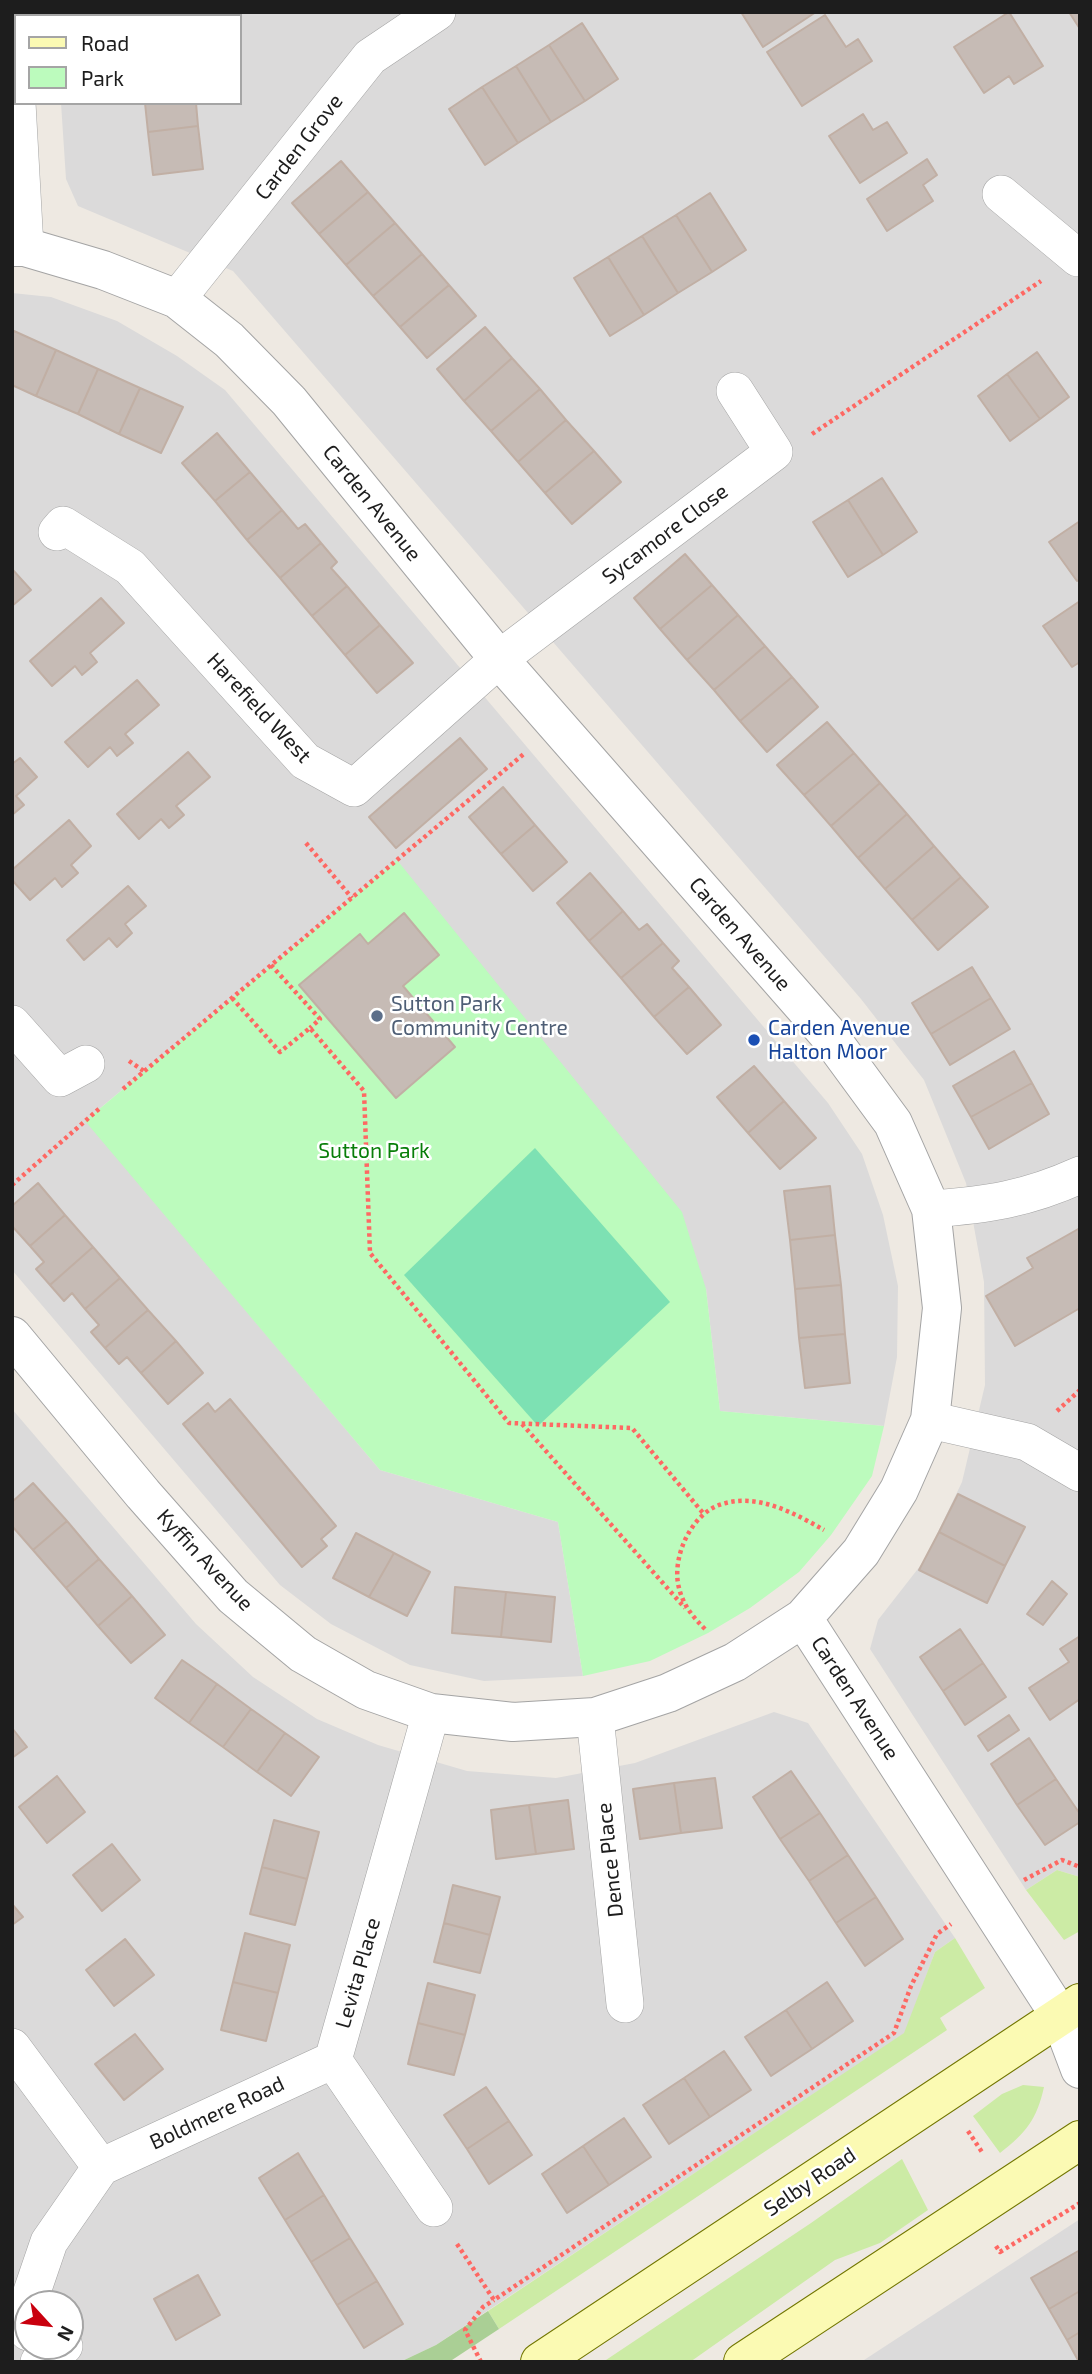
<!DOCTYPE html>
<html>
<head>
<meta charset="utf-8">
<style>
	body { margin:0 }
	#map { position:relative; width:1092px; height:2374px; overflow:hidden; background:#eee9e2; font-family:"Exo 2",sans-serif }
	canvas { display:block }
	.frame { position:absolute; inset:0; border:14px solid #1d1d1d; pointer-events:none }
	.legend { position:absolute; left:14px; top:14px; width:228px; height:91px; box-sizing:border-box; background:#fff; border:2px solid #a5a5a5; margin:0; padding:9px 12px; list-style:none; font-size:21px; color:#1d1d1d }
	.legend li { display:flex; align-items:center; gap:14px; height:35px }
	.legend b { width:35px; border:2px solid #a5a5a5 }
	.north { position:absolute; left:14px; top:2290px; width:70px; height:70px; box-sizing:border-box; background:#fff; border:2px solid #a5a5a5; border-radius:50%; rotate:117deg; font-size:19px; font-weight:700; line-height:28px; text-align:center; color:#1d1d1d }
	.north::after { content:''; display:block; margin:auto; width:24px; height:32px; background:#c9000e; clip-path:polygon(50% 0,100% 100%,50% 72%,0 100%) }
</style>
</head>
<body>
<div id="map">
<canvas width="1092" height="2374"></canvas>
<div class="frame"></div>
<ul class="legend">
<li><b style="height:9px;background:#fbfab3"></b>Road</li>
<li><b style="height:19px;background:#bcfbbd"></b>Park</li>
</ul>
<div class="north">N</div>
</div>
<script>
const c = document.querySelector('canvas').getContext('2d');
c.lineJoin = 'round';
function fillPath(path, color) { c.fillStyle = color; c.fill(path, 'evenodd'); }
function strokePath(path, color, width, dash) { c.strokeStyle = color; c.lineWidth = width; c.lineCap = dash ? 'butt' : 'round'; c.setLineDash(dash || []); c.stroke(path); }
function write(font, color, halo, rows, align = 'center') {
  c.font = font + ' "Exo 2",sans-serif'; c.lineWidth = 5; c.setLineDash([]); c.textBaseline = 'middle'; c.strokeStyle = halo; c.fillStyle = color; for (const [text, x, y, turn = 0] of rows) {
    c.save(); c.translate(x, y); c.rotate((+turn || 0) * Math.PI / 180); c.textAlign = isNaN(turn) ? turn : align; if (halo) c.strokeText(text, 0, 0); c.fillText(text, 0, 0); c.restore();
  }
}
const residential = new Path2D(`
	M12,12h1068v1865l-23,-7 -31,20 -156,-241 8,-29 46,-59 38,-79 23,-97 -1,-103 -18,-99 -42,-103 -63,-81 -628,-728 -155,-65 -12,-27 -5,-76h179v-87h-224v65l-4,1z
	M12,293l39,4 66,24 60,35 48,34 603,713 34,51 21,61 15,71 -1,71 -13,69 -164,-15 -14,-122 -309,-429 -311,260 294,350 178,52 25,154 -99,5 -74,-16 -79,-41 -51,-39 -268,-315z
	M12,1409l184,215 57,53 64,42 61,26 89,26 89,7 79,-15 139,-51 34,11 147,215 -20,14 -30,81 -469,312 -36,17h-388zM28,2304h42v42h-42z
	M1080,2219v143h-219z`);
const grass = new Path2D(`
	M1057,1870l23,7v54l-16,9 -38,-50z
	M955,1938l30,50 -45,30 7,12 -448,299 -11,-18 416,-278 31,-81z
	M1023,2085l21,2c-7,32 -18,46 -44,66l-27,-37 29,-22z
	M902,2159l26,51 -48,33 -45,17 -145,102h-87l208,-139z`);
const forest = new Path2D(`
	M488,2311l11,18 -50,33h-49l36,-17z`);
const park = new Path2D(`
	M397,860l285,352 24,77 14,122 164,15 -12,50 -41,59 -32,37 -49,36 -42,25 -58,28 -67,15 -25,-154 -178,-52 -295,-349z`);
const pitch = new Path2D(`
	M535,1148l135,154 -132,124 -134,-151z`);
const building = new Path2D(`
	M135,12h51v4h-51z
	M741,12h75l-53,35z
	M1009,12l34,54 -29,18 -5,-8 -25,17 -30,-46z
	M1069,12h11v17z
	M825,15l21,32 12,-8 14,22 -70,45 -35,-54z
	M582,23l36,56 -33,22 -36,-56z
	M549,45l36,56 -34,21 -35,-56z
	M516,66l35,56 -33,21 -36,-56z
	M482,87l36,56 -33,22 -36,-56z
	M145,103h51l2,23 -50,6z
	M863,114l10,16 14,-8 20,31 -47,30 -31,-47z
	M198,126l5,43 -50,6 -5,-43z
	M927,159l10,16 -14,10 10,16 -46,30 -20,-32z
	M341,161l27,31 -49,42 -27,-31z
	M368,192l27,31 -49,42 -27,-31z
	M710,193l36,57 -34,22 -36,-57z
	M676,215l36,57 -34,21 -36,-57z
	M395,223l27,31 -49,42 -27,-31z
	M642,236l36,57 -34,22 -36,-58z
	M422,254l27,31 -49,42 -27,-31z
	M608,257l36,58 -34,21 -36,-58z
	M449,285l27,31 -49,42 -27,-31z
	M485,327l27,31 -48,43 -27,-32z
	M14,331l42,19 -20,46 -24,-11v-49z
	M56,350l42,19 -20,45 -42,-18z
	M1037,352l32,45 -29,22 -33,-45z
	M512,358l28,31 -49,42 -27,-30z
	M98,369l42,19 -21,46 -41,-20z
	M1007,374l33,45 -30,22 -32,-45z
	M140,388l43,19 -22,46 -42,-19z
	M540,389l26,31 -48,42 -27,-31z
	M566,420l28,31 -49,42 -27,-31z
	M217,433l33,39 -35,29 -33,-38z
	M594,451l27,31 -49,42 -27,-31z
	M250,472l32,38 -35,30 -32,-39z
	M882,478l35,54 -34,23 -35,-55z
	M848,500l35,55 -35,22 -35,-55z
	M282,510l16,19 7,-5 16,19 -41,35 -33,-38z
	M1080,521v58l-3,2 -28,-39z
	M321,543l16,19 -6,6 16,18 -35,30 -32,-38z
	M685,554l27,31 -52,44 -26,-31z
	M12,569l19,21 -19,16z
	M712,585l26,30 -51,45 -27,-31z
	M347,586l33,39 -35,30 -33,-39z
	M101,598l23,25 -34,30 7,9 -15,13 -7,-9 -23,20 -22,-25z
	M1080,601v61l-8,5 -29,-41z
	M738,615l27,31 -51,44 -27,-30z
	M380,625l33,38 -36,30 -32,-38z
	M765,646l27,31 -52,44 -26,-31z
	M792,677l26,30 -51,45 -27,-31z
	M137,680l22,25 -34,29 8,9 -16,13 -7,-9 -22,20 -23,-25z
	M827,722l27,31 -50,42 -27,-30z
	M460,738l27,31 -91,79 -27,-31z
	M188,752l22,25 -34,29 8,9 -15,13 -8,-9 -22,20 -22,-25z
	M854,753l26,30 -49,43 -27,-31z
	M20,758l17,19 -21,19 8,9 -12,10v-51z
	M880,783l27,31 -49,44 -27,-32z
	M503,787l32,38 -34,29 -32,-37z
	M907,814l27,32 -49,43 -27,-31z
	M69,820l22,26 -20,19 7,8 -16,14 -7,-9 -25,22 -18,-20v-10z
	M535,825l32,37 -34,29 -32,-37z
	M934,846l27,31 -49,43 -27,-31z
	M590,873l33,38 -34,30 -32,-38z
	M961,877l27,30 -50,43 -26,-30z
	M128,886l18,20 -21,18 7,9 -15,14 -8,-9 -25,22 -17,-20z
	M623,911l16,19 8,-6 16,19 -42,35 -32,-37z
	M404,913l35,42 -36,31 52,61 -59,51 -97,-113 61,-51 8,10z
	M663,943l16,18 -7,7 17,19 -35,30 -33,-39z
	M972,967l19,31 -60,36 -19,-31z
	M689,987l32,38 -34,29 -33,-37z
	M991,998l19,31 -60,36 -19,-31z
	M1014,1051l18,32 -61,34 -18,-31z
	M754,1066l30,35 -36,32 -31,-36z
	M1032,1083l17,31 -60,35 -18,-32z
	M784,1101l32,37 -36,31 -32,-36z
	M38,1183l27,32 -35,31 -18,-20v-20z
	M830,1186l5,49 -45,5 -6,-49z
	M65,1215l28,32 -43,38 -14,-16 8,-7 -14,-16z
	M1080,1228v80l-65,38 -29,-50 47,-28 -6,-10z
	M835,1235l6,50 -46,4 -5,-49z
	M93,1247l27,31 -35,31 -13,-16 -8,8 -14,-16z
	M120,1278l28,32 -43,38 -14,-16 8,-7 -14,-16z
	M841,1285l4,49 -46,4 -4,-49z
	M148,1310l28,31 -35,32 -14,-16 -8,7 -14,-16z
	M845,1334l5,49 -45,5 -6,-50z
	M176,1341l27,32 -35,31 -27,-31z
	M230,1399l106,127 -15,13 6,7 -25,21 -119,-143 25,-21 7,9z
	M33,1483l34,38 -34,29 -21,-24v-24z
	M958,1494l67,33 -20,39 -66,-34z
	M67,1521l32,38 -33,29 -33,-38z
	M939,1532l66,34 -18,37 -68,-33z
	M356,1533l38,20 -25,44 -36,-19z
	M394,1553l36,19 -23,44 -38,-19z
	M99,1559l33,37 -34,30 -32,-38z
	M1052,1581l15,13 -24,31 -16,-11z
	M455,1587l51,5 -5,45 -49,-4z
	M506,1592l49,5 -4,45 -50,-5z
	M132,1596l33,39 -34,28 -33,-37z
	M960,1629l23,34 -40,28 -23,-34z
	M1080,1636v63l-30,21 -21,-32 40,-26 -9,-13z
	M182,1660l35,24 -28,39 -34,-25z
	M983,1663l23,34 -41,28 -22,-34z
	M217,1684l34,25 -28,38 -34,-24z
	M251,1709l34,24 -28,39 -34,-25z
	M1009,1715l10,15 -31,21 -10,-15z
	M12,1728l15,19 -15,11z
	M285,1733l34,24 -28,39 -34,-24z
	M1029,1738l27,41 -39,26 -26,-41z
	M791,1771l29,42 -40,26 -27,-42z
	M57,1776l28,36 -38,31 -28,-36z
	M715,1778l7,50 -41,5 -7,-50z
	M1056,1779l24,35v8l-35,23 -28,-40z
	M674,1783l7,50 -41,6 -7,-50z
	M568,1800l6,49 -38,5 -7,-49z
	M529,1805l7,49 -40,5 -5,-49z
	M820,1813l28,42 -39,26 -29,-42z
	M274,1820l45,12 -12,47 -45,-12z
	M112,1844l28,36 -38,31 -29,-36z
	M848,1855l28,42 -40,26 -27,-42z
	M262,1867l45,12 -12,46 -45,-11z
	M453,1885l47,12 -10,38 -46,-12z
	M876,1897l27,42 -38,27 -29,-43z
	M12,1904l11,13 -11,8z
	M444,1923l46,12 -10,38 -46,-11z
	M245,1933l45,12 -12,48 -45,-11z
	M125,1939l29,36 -40,31 -28,-36z
	M233,1982l45,11 -12,48 -45,-11z
	M827,1982l26,39 -41,28 -26,-39z
	M428,1983l47,12 -10,40 -47,-12z
	M786,2010l26,39 -41,27 -26,-39z
	M418,2023l47,12 -11,40 -46,-11z
	M135,2034l28,35 -39,31 -29,-36z
	M724,2051l27,39 -41,27 -26,-39z
	M684,2078l26,39 -41,27 -26,-39z
	M486,2087l23,34 -42,28 -23,-34z
	M624,2118l27,39 -42,28 -26,-39z
	M509,2121l23,34 -43,29 -22,-35z
	M583,2146l26,39 -42,28 -25,-39z
	M298,2153l26,42 -39,25 -26,-42z
	M324,2195l26,43 -39,24 -26,-42z
	M350,2238l27,43 -40,24 -26,-43z
	M1080,2250v41l-31,18 -18,-31z
	M198,2275l22,40 -44,25 -22,-41z
	M377,2281l26,43 -39,24 -27,-43z
	M1080,2291v41l-13,8 -18,-31z
	M1080,2332v30h-1l-12,-22z`);
const path = new Path2D(`
	M812,434l229,-153
	M306,843l46,55
	M271,965l49,54 -10,9
	M232,998l48,54 30,-24 54,63 6,162 139,170 123,5 71,85
	M129,1061l15,10
	M123,1089l402,-336
	M12,1185l88,-77
	M1057,1411l23,-21
	M522,1424l163,184
	M705,1629c-12,-12 -22,-24 -26,-41 -8,-30 12,-75 43,-84 36,-11 72,9 102,26
	M1024,1880l38,-20 18,7
	M968,2131l14,21
	M457,2244l37,56 400,-267 17,-47 26,-52 14,-10
	M996,2246l4,6 80,-49
	M481,2362l-16,-32 18,-23 11,-7`);
const minor = new Path2D(`
	M12,64l4,24
	M17,103l8,144
	M1001,194l77,64 2,-2
	M177,299l193,-242 67,-45
	M57,532l6,-7 67,42 175,194 49,27 145,-129 275,-207 -39,-61
	M12,1024l48,54 26,-14
	M931,1209c56,-4 96,-10 149,-34
	M930,1420l97,22 53,31
	M431,1713l-98,347 101,148
	M595,1717l30,287
	M12,2047l89,120 232,-107
	M28,2332l-5,-14 26,-76 52,-75
	M39,2362l25,-16`);
const tertiary = new Path2D(`
	M12,247h13l78,23 74,29 52,41 60,61 210,258 328,374 66,90 38,86 11,99 -12,112 -31,70 -38,62 -58,66 257,398 20,53
	M12,1336l131,158 90,102 70,58 63,36 65,23 82,9 82,-5 73,-24 67,-31 68,-44`);
const secondary = new Path2D(`
	M540,2362l540,-359
	M743,2362l337,-222`);
const markers = [
	[377,1016,7,"#5c6f8a"],
	[754,1040,7,"#1a4fb4"]
];
const streetNames = [
	["Carden Grove",299,147,-52],
	["Carden Avenue",372,503,51],
	["Sycamore Close",665,534,-37],
	["Harefield West",259,708,47],
	["Carden Avenue",740,934,49],
	["Kyffin Avenue",205,1560,47],
	["Carden Avenue",855,1698,57],
	["Dence Place",610,1860,-96],
	["Levita Place",358,1973,-74],
	["Boldmere Road",217,2113,-25],
	["Selby Road",810,2182,-34]
];
const serviceNames = [
	["Sutton Park",391,1004],
	["Community Centre",391,1028]
];
const transitNames = [
	["Carden Avenue",768,1028],
	["Halton Moor",768,1052]
];
const parkNames = [
	["Sutton Park",374,1151]
];
fillPath(residential, '#dbdada');
fillPath(grass, '#cceba5');
fillPath(forest, '#aacf95');
fillPath(park, '#bcfbbd');
fillPath(pitch, '#7de1b3');
fillPath(building, '#c6bbb5');
strokePath(building, '#c1afa4', 2);
strokePath(minor, '#a4a4a4', 38);
strokePath(tertiary, '#a4a4a4', 40);
strokePath(secondary, '#727601', 40);
strokePath(path, '#fe6863', 4.5, [3.5, 3.5]);
strokePath(minor, '#fff', 37);
strokePath(tertiary, '#fff', 38);
strokePath(secondary, '#fbfab3', 38);
for (const [x, y, r, color] of markers) { const dot = new Path2D(); dot.arc(x, y, r, 0, 2 * Math.PI); c.fillStyle = color; c.fill(dot); strokePath(dot, '#fff', 2.5); }
write('21px', '#1d1d1d', '#fff', streetNames);
write('21px', '#4e5e75', '#fff', serviceNames, 'left');
write('21px', '#164399', '#fff', transitNames, 'left');
write('21px', '#087e09', '#fff', parkNames);
</script>
</body>
</html>
